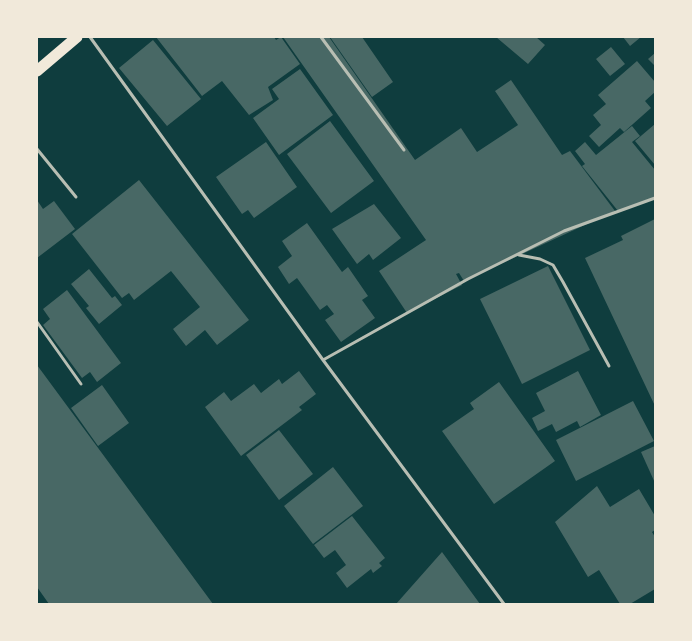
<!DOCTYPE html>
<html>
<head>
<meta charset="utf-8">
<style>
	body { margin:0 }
	#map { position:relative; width:692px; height:641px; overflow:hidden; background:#0f3d3e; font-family:"Exo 2",sans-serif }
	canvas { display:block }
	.frame { position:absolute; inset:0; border:38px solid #f1e9da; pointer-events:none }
</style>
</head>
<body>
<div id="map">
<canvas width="692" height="641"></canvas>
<div class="frame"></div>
</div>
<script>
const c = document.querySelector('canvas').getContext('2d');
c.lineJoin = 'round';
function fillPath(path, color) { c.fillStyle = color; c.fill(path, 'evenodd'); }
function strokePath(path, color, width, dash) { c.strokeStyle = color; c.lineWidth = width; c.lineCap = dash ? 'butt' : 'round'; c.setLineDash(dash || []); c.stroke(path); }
const building = new Path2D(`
	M156,37h118l2,3 5,-3 19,27 -32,23 5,13 -24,15 -27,-34 -20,15z
	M283,37h46l86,123 46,-32 16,24 41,-27 -23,-34 16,-11 51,75 8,-4 45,60 -151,70 -5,-8 -3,1 6,11 -55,28 -28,-42 47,-31z
	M330,37h32l31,45 -21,15z
	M496,37h40l9,8 -17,19z
	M623,37h18l-11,9z
	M153,40l48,59 -34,27 -48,-58z
	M611,47l14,17 -15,12 -14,-17z
	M655,53v13l-7,-7z
	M637,61l18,21v10l-10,9 6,7 -27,24 -4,-4 -21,19 -10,-11 12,-11 -8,-10 13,-11 -8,-9z
	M300,69l33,46 -54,40 -26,-37 26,-19 -7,-10z
	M330,121l44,60 -43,32 -44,-59z
	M655,124v41l-20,-24z
	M632,126l8,10 -8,6 23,28v27l-37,14 -36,-45 3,-2 -10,-13 10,-9 11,13z
	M266,142l31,45 -43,31 -6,-8 -6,4 -26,-37z
	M139,180l110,140 -32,25 -12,-15 -19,16 -13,-17 27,-22 -29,-36 -37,29 -5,-7 -7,5 -50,-64z
	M37,200l6,9 11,-8 21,28 -38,29z
	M374,204l27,34 -28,22 -4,-6 -12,10 -25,-35z
	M655,219v187l-70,-148 38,-18 -2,-4z
	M307,223l35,49 6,-5 20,29 -6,4 13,18 -34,24 -16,-22 9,-6 -7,-9 -7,5 -23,-32 -8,6 -11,-17 14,-11 -10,-15z
	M548,266l42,84 -68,34 -42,-85z
	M89,269l23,29 3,-2 7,9 -23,19 -13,-16 3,-2 -18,-22z
	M67,290l54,73 -24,19 -7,-10 -8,6 -39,-53 7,-6 -7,-10z
	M37,365l176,239h-164l-12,-17z
	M299,371l17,23 -17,13 3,3 -61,46 -36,-49 19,-15 7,9 23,-17 7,9 18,-14 3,5z
	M578,371l23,44 -21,12 -3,-6 -21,11 -4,-8 -14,7 -6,-13 13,-7 -9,-18z
	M499,382l56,79 -61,43 -52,-73 32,-22 -4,-6z
	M102,385l27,38 -31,23 -27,-38z
	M633,401l21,40 -78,40 -20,-41z
	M279,430l34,44 -34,26 -33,-45z
	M655,446v37l-14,-31z
	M333,467l30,39 -50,38 -29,-38z
	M597,486l13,21 29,-18 16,27v14l-3,2 3,5v52l-25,15h-10l-21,-34 -11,7 -33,-55z
	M352,516l33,42 -6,5 3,3 -9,7 -2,-4 -24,19 -11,-15 10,-8 -11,-15 -11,8 -10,-13z
	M442,552l38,52h-84z`);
const service = new Path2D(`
	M90,37l233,323 181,244
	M321,37l83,113
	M37,149l39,48
	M519,255l21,4 13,6 10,17 46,84
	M37,322l44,62
	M323,360l145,-81 96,-48 91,-33`);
const trunk = new Path2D(`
	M37,71l40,-34`);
fillPath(building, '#486865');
strokePath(service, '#b8beb3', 3);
strokePath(trunk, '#f1e9da', 11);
</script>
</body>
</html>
